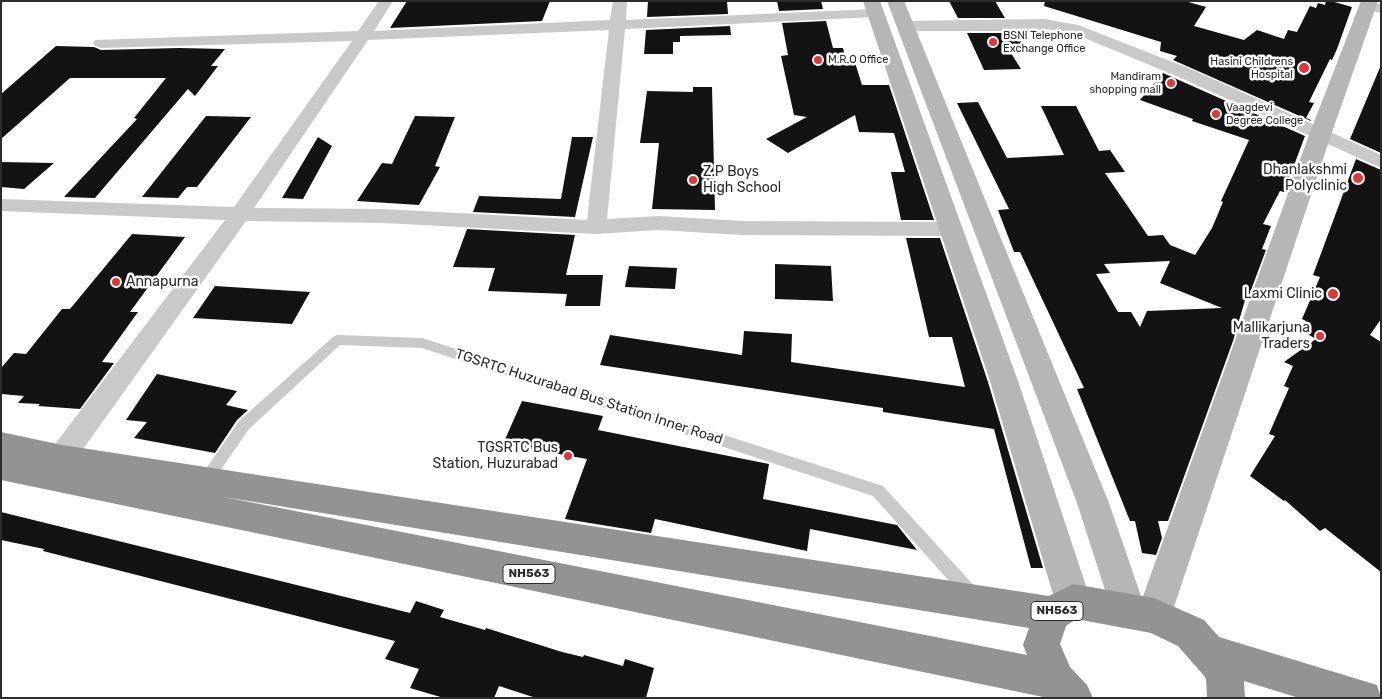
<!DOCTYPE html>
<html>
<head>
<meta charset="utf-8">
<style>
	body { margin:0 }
	#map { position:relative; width:1382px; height:699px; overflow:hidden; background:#fff; font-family:Rubik,sans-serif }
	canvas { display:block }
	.frame { position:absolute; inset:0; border:2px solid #2c2c2c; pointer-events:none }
</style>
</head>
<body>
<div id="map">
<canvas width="1382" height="699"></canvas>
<div class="frame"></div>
</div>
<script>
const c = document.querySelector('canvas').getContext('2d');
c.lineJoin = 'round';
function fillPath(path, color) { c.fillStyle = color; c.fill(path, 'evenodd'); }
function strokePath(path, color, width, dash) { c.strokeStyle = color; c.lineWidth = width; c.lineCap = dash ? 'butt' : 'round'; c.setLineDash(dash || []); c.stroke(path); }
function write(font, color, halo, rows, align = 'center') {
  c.font = font + ' Rubik,sans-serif'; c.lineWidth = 5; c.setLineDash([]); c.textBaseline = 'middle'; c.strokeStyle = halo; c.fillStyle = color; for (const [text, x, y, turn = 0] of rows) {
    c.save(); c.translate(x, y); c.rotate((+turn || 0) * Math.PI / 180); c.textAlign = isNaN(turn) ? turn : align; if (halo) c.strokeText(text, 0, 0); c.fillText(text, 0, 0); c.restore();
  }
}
const building = new Path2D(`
	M407,1h143l-8,20 -152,7z
	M648,1h79l1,13 -81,3z
	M777,1h44l2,8 -44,2z
	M949,1h46l10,17h-47z
	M1045,1h140l21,6 -12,19 50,14 13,-10 27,9 4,-9 9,2 13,-26 6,2 2,-5 7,2 1,-4h5l21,6 -15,42 -5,11 -2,-1 -21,43 5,1 -8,15 5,2v1l-138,-61 4,-4 -17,-5 1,-9 -117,-36z
	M826,21l7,27h10l2,8h8l9,29h27l45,135h-33l-10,-48h14l-11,-39 -35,-1 -4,-17 -67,38 -22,-14 41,-22 -13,-2 -13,-59 7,-1 -6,-32z
	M730,26l1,9 -51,1v6h-7v12h-29l2,-24z
	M967,33h48l11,17h-17l12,19 -37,1z
	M56,46l38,1 7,3 78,-2 46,1 -14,17h7l-23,30 -7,-7 -93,109 -31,-1 73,-78 -3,-1 32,-40h-96l-69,61v-45z
	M1381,65v88l-31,-14z
	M1163,73l142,63 -21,56 -4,-1 -17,33 8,2 -9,23 4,1 -18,48 -2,-1 -13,44 -65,180h-10l4,17 -6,17 -14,-2 -7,-32h-5l-53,-132 7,-1 -64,-136h-6l-16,-42 11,-1 -52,-106 21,-1 29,56 57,-3 -23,-49h35l23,45 11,-1 15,22 -20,1 43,63 15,-1 7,10 25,10 17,-27 11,-26 -2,-1 28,-61 -57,-19 1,-2 -53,-19zM1170,261l-10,22 62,25 -75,3 -7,16 -9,-15h-13l-22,-38 14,-1 -6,-9z
	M693,87h19l3,123 -63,-1 7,-66h-19l7,-52 46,1z
	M206,116l45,1 -54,70h-10l-9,11 -36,-1z
	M415,116l40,1 -20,49 5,1 -21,38 -62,-4 25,-38 10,1z
	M318,137l14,9 -29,53 -21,-1z
	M572,137h21l-18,80 -102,-5 6,-16 82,3z
	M1356,159l25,11v149l-11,16 11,7v230l-56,-44 -5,3 -35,-31 -1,1 -34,-25 25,-40 -6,-2 20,-46 -5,-2 9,-20 -9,-4 32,-23 -17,-10 7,-8 -4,-2 18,-42 -7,-2z
	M1,162l53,1 -30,26 -23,-2z
	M467,229l108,6 -9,40h37l-3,31h-35l2,-12 -79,-3 7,-23 -42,-1z
	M132,234l53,3 -55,75h8l-36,50 12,1 -34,46 -42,-3 2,-2 -22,-1 6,-7 -23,-2v-26l13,-15 12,1 36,-45h8z
	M906,238h34l48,144 55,186h-12l-37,-139 -111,-17v-4l-283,-43 10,-30 132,20 2,-24 48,3 -1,28 174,25 -13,-50h-23z
	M775,264l56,2 2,35 -58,-2z
	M629,266l48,2 -2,21 -50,-2z
	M215,286l95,6 -18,32 -99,-6z
	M157,374l80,17 -11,14 22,5 -11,10 -22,33 -81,-15 13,-16 -21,-2z
	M522,401l81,15 -5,14 171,34 -6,35 134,26 20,25 -107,-21 -3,22 -152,-32 -4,14 -86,-14 22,-60 -84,-15z
	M1,512l409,101 6,-12 28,9 -4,7 45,13 1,-2 76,24 21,5 1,-2 39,11 2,-7 29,9 -8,30h-110l-37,-12 -5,12h-50l-34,-10 9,-19 -34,-10 10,-18 -352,-90 1,-2 -43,-9z`);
const lane = new Path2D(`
	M337,335l85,3 461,148 95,104 2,5 -2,5 -6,3 -6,-3 -93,-104 -451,-148 -82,-3 -91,84 -38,55 -5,2 -5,-2 -2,-4 2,-4 38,-55 94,-84z`);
const street = new Path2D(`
	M379,1h14l-19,30 236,-11 3,-19h14l-1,19 249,-11 5,1 2,3 -2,3 -5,1 -250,12 -18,190 51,-3 85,5 208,1 7,2 3,5 -3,5 -7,2 -208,-1 -85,-5 -62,4 -213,-11 -137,-2 -175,245c-9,12 -15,20 -31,14l-3,-8 3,-8 185,-244 -224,-9v-12l233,8 118,-166 -251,7 -6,-2 -2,-3 2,-3 263,-9zM609,30l-22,190 -204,-11 -129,-1 114,-168z
	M1368,2l13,2v9l-18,-4 -2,-3 2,-3z
	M1044,19l34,6 115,45 188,85v13l-200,-90 -111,-46 -26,-3 -35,2h-104l-5,-2 -3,-3 3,-3 5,-2z`);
const secondary = new Path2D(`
	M863,1h17l138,380 73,220 -6,12 -12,5 -12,-5 -6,-12 -65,-220z
	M887,1h17l205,502 33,96 167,-464 52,-134h17l-47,134 -164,493 -13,6 -13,-6 -1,-3 -11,4 -13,-5 -39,-121z`);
const highway = new Path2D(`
	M1,432l61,13 987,151 24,-12 81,14 50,22 15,17 158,48 4,13h-82l-55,-17 1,17h-38l-1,-20 -28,-32 -27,-13 -75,-14 -10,7 -6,18 10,23 17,18 6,13h-45l-1047,-218zM224,497l805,131 -6,17 4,10z`);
const markers = [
	[993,42,5,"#da383a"],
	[818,60,5,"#da383a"],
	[1304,68,6,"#da383a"],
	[1171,83,5,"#da383a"],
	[1216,114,5,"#da383a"],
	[1358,178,6,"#da383a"],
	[693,180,5,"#da383a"],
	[116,282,5,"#da383a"],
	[1333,294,6,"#da383a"],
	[1320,336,5,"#da383a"],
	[568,456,5,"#da383a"]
];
const farPoinames = [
	["BSNl Telephone",1003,36],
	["Exchange Office",1003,49],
	["M.R.O Office",828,60],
	["Hasini Childrens",1293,62,"right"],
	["Hospital",1293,75,"right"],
	["Mandiram",1161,77,"right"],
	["shopping mall",1161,90,"right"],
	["Vaagdevi",1226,108],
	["Degree College",1226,121]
];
const shields = [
	[529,574,52],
	[1057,611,52]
];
const shieldNames = [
	["NH563",529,574],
	["NH563",1057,611]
];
const poiNames = [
	["Dhanlakshmi",1347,170],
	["Polyclinic",1347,186],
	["Z.P Boys",703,172,"left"],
	["High School",703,188,"left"],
	["Annapurna",126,282,"left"],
	["Laxmi Clinic",1322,294],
	["Mallikarjuna",1310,328],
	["Traders",1310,344],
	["TGSRTC Bus",558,448],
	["Station, Huzurabad",558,464]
];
const streetNames = [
	["TGSRTC Huzurabad Bus Station Inner Road",589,397,18]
];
fillPath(building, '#131313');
fillPath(lane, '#c9c9c9');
fillPath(street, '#c9c9c9');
fillPath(secondary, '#b6b6b6');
fillPath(highway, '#939393');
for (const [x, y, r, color] of markers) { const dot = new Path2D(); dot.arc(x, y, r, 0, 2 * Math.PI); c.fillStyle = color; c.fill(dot); strokePath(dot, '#fff', 2); }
write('11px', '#2c2c2c', '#fff', farPoinames, 'left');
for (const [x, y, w] of shields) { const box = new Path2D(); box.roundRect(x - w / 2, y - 9.5, w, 19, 4); c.fillStyle = '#fff'; c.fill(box); strokePath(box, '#2c2c2c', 1); }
write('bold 12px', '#2c2c2c', null, shieldNames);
write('14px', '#2c2c2c', '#fff', poiNames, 'right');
write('14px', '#2c2c2c', '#fff', streetNames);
</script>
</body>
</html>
